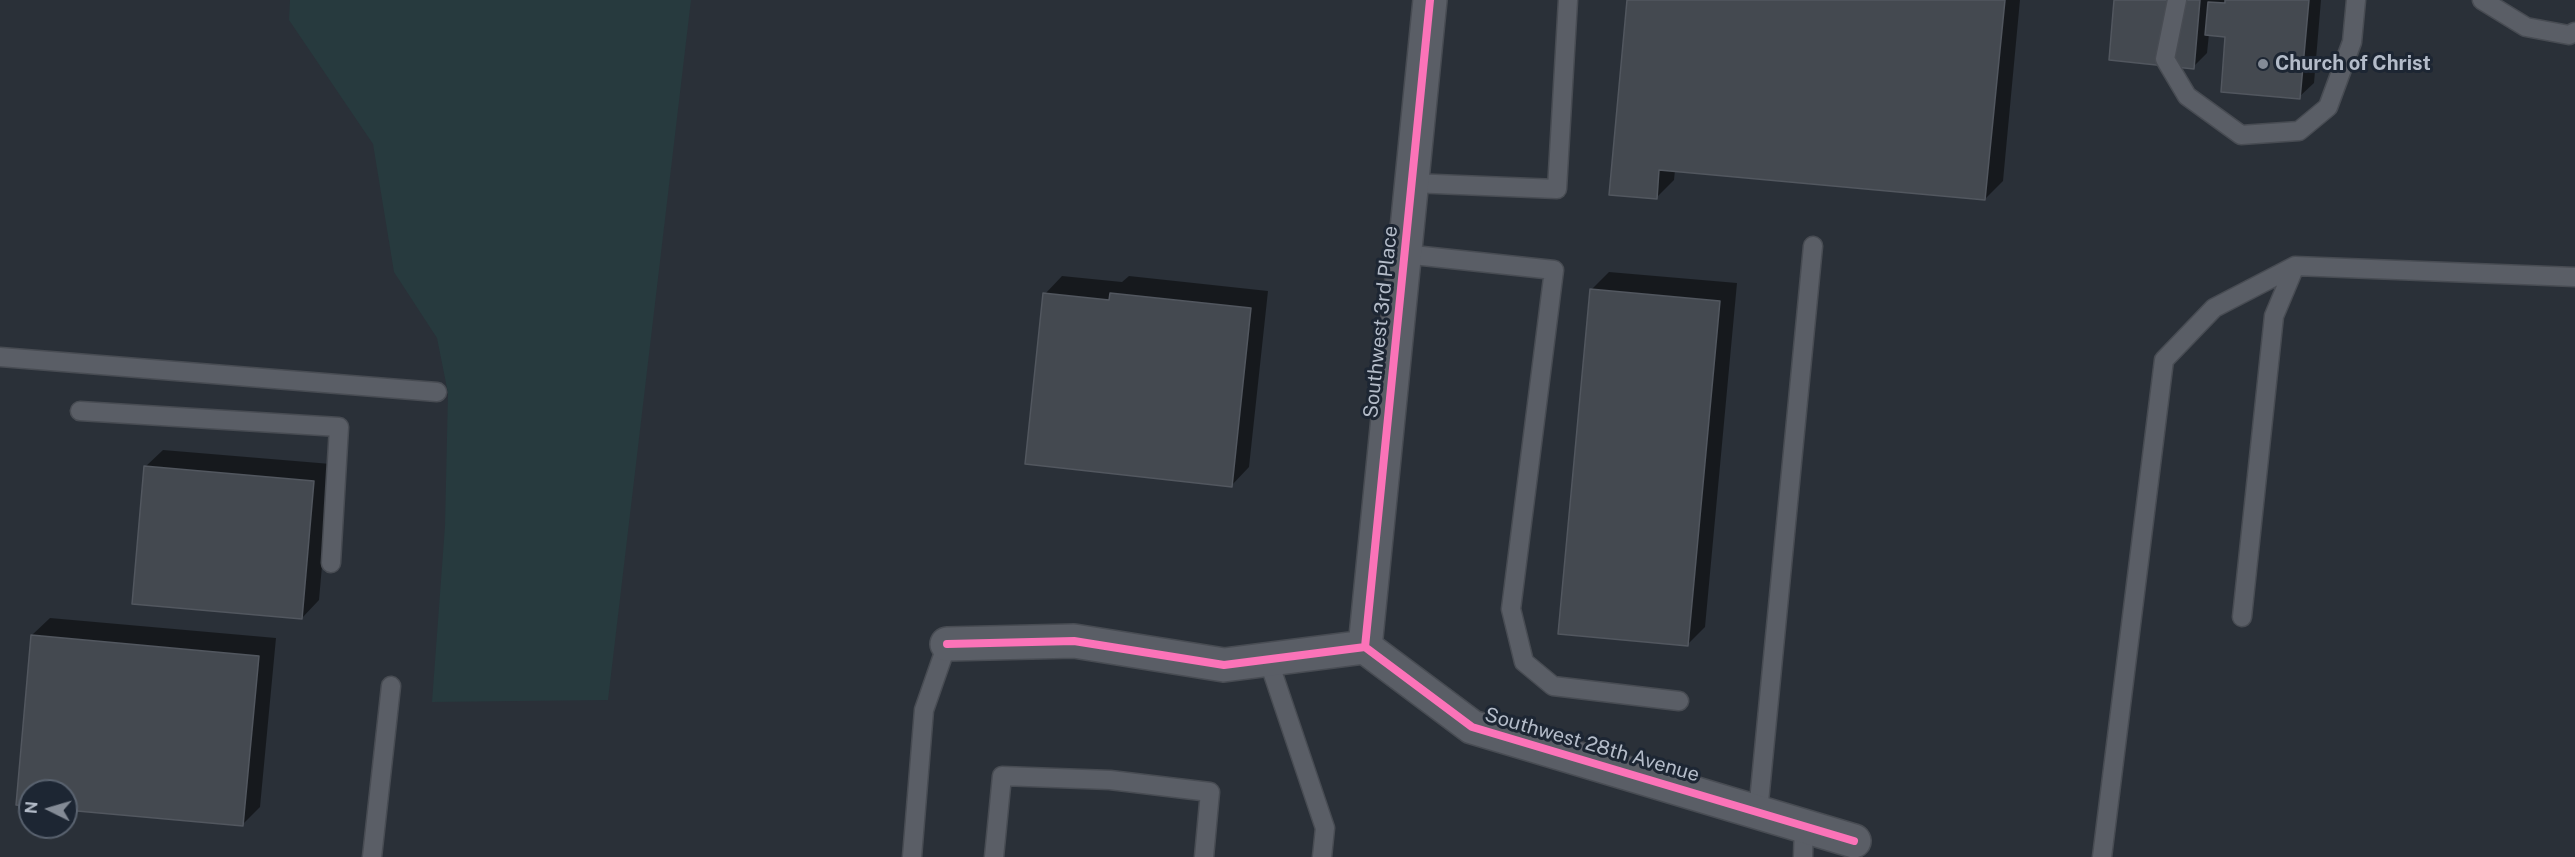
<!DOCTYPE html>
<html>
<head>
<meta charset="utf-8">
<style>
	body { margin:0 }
	#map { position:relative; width:2575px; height:857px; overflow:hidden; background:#2a3038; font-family:"Public Sans",sans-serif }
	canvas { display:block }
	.north { position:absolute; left:18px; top:779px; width:60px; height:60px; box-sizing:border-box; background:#1d2633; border:2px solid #59626f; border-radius:50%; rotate:275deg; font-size:16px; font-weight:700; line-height:24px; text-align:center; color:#b4bcc9 }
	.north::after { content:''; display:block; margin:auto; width:21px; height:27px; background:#848b96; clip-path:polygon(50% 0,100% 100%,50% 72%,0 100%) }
</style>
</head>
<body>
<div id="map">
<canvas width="2575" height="857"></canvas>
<div class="north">N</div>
</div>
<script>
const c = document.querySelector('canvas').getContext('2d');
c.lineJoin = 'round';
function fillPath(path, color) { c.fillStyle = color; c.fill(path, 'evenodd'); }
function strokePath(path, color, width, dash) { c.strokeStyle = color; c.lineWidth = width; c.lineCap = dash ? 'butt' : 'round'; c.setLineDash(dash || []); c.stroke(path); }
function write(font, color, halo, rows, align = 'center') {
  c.font = font + ' "Public Sans",sans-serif'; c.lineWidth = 6; c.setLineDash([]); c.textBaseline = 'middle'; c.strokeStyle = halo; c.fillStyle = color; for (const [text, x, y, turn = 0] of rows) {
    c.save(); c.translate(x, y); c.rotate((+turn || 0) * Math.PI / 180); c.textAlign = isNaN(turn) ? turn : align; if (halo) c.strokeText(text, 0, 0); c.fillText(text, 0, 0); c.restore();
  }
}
const green = new Path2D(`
	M290,0h401l-83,700 -176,2 13,-176 3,-133 -11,-55 -43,-66 -21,-128 -84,-124z`);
const shadow = new Path2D(`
	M1629,0h391l-17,181 -18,18 -310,-29 -1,10 -18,18z
	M2116,0h205l-7,83 -15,14 -72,-61 -18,-2 -2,19 -14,14z
	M1609,272l128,11 -32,344 -17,17 -96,-355z
	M1062,276l60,6 7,-6 139,15 -19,176 -17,18 -187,-191z
	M163,450l168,14 -12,136 -17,18 -157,-151z
	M50,618l226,20 -16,169 -18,18 -176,-17v-17h-36v14l-13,-1 15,-169z`);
const building = new Path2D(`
	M1627,0h378l-20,200 -326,-30 -2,29 -48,-4z
	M2114,0h86l-6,69 -85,-9z
	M2225,0h84l-9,99 -79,-7 4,-55 -20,-2 3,-33 17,1z
	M1590,289l130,12 -32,345 -130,-12z
	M1043,293l66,7 1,-7 141,15 -19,179 -207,-23z
	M144,466l170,15 -12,138 -170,-15z
	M31,635l228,21 -16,170 -177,-16v-19h-36v15l-14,-1z`);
const lane = new Path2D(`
	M2177,0l-12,59 22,37 54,39 58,-4 29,-24 24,-65 4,-42
	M2482,0l44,27 43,8 6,-3
	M1411,183l146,6 11,-189
	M1404,254l150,16 -43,339 13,53 29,24 126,15
	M0,357l437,35
	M80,411l259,16 -8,136
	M2242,617l32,-301 21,-50
	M1268,659l57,169 -3,29
	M1758,812l55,-566
	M372,857l19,-171
	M912,857l12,-147 23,-66
	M994,857l8,-81 108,4 100,12 -6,65
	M1803,857l1,-32
	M2102,857l62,-497 50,-52 81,-42 280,11`);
const street = new Path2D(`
	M947,644l127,-3 150,24 141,-18 107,80 382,114
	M1365,647l65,-647`);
const cycleway = new Path2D(`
	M947,644l127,-3 150,24 141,-18 107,80 382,114
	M1365,647l65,-647`);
const markers = [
	[2263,64,6,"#848b96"]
];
const poiNames = [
	["Church of Christ",2275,64]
];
const streetNames = [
	["Southwest 3rd Place",1381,322,-84],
	["Southwest 28th Avenue",1592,745,16]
];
fillPath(green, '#273a3e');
fillPath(shadow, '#0007');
fillPath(building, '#444950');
strokePath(building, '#52575f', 1.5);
strokePath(lane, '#484c53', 21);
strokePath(street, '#484c53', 36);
strokePath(lane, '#5a5e66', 18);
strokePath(street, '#5a5e66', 33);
strokePath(cycleway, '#fb73b8', 8);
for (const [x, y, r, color] of markers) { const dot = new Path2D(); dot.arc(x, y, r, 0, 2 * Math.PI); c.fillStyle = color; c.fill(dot); strokePath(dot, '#1d2633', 2); }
write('bold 20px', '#b4bcc9', '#1d2633', poiNames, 'left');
write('20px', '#b4bcc9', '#1d2633', streetNames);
</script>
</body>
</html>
